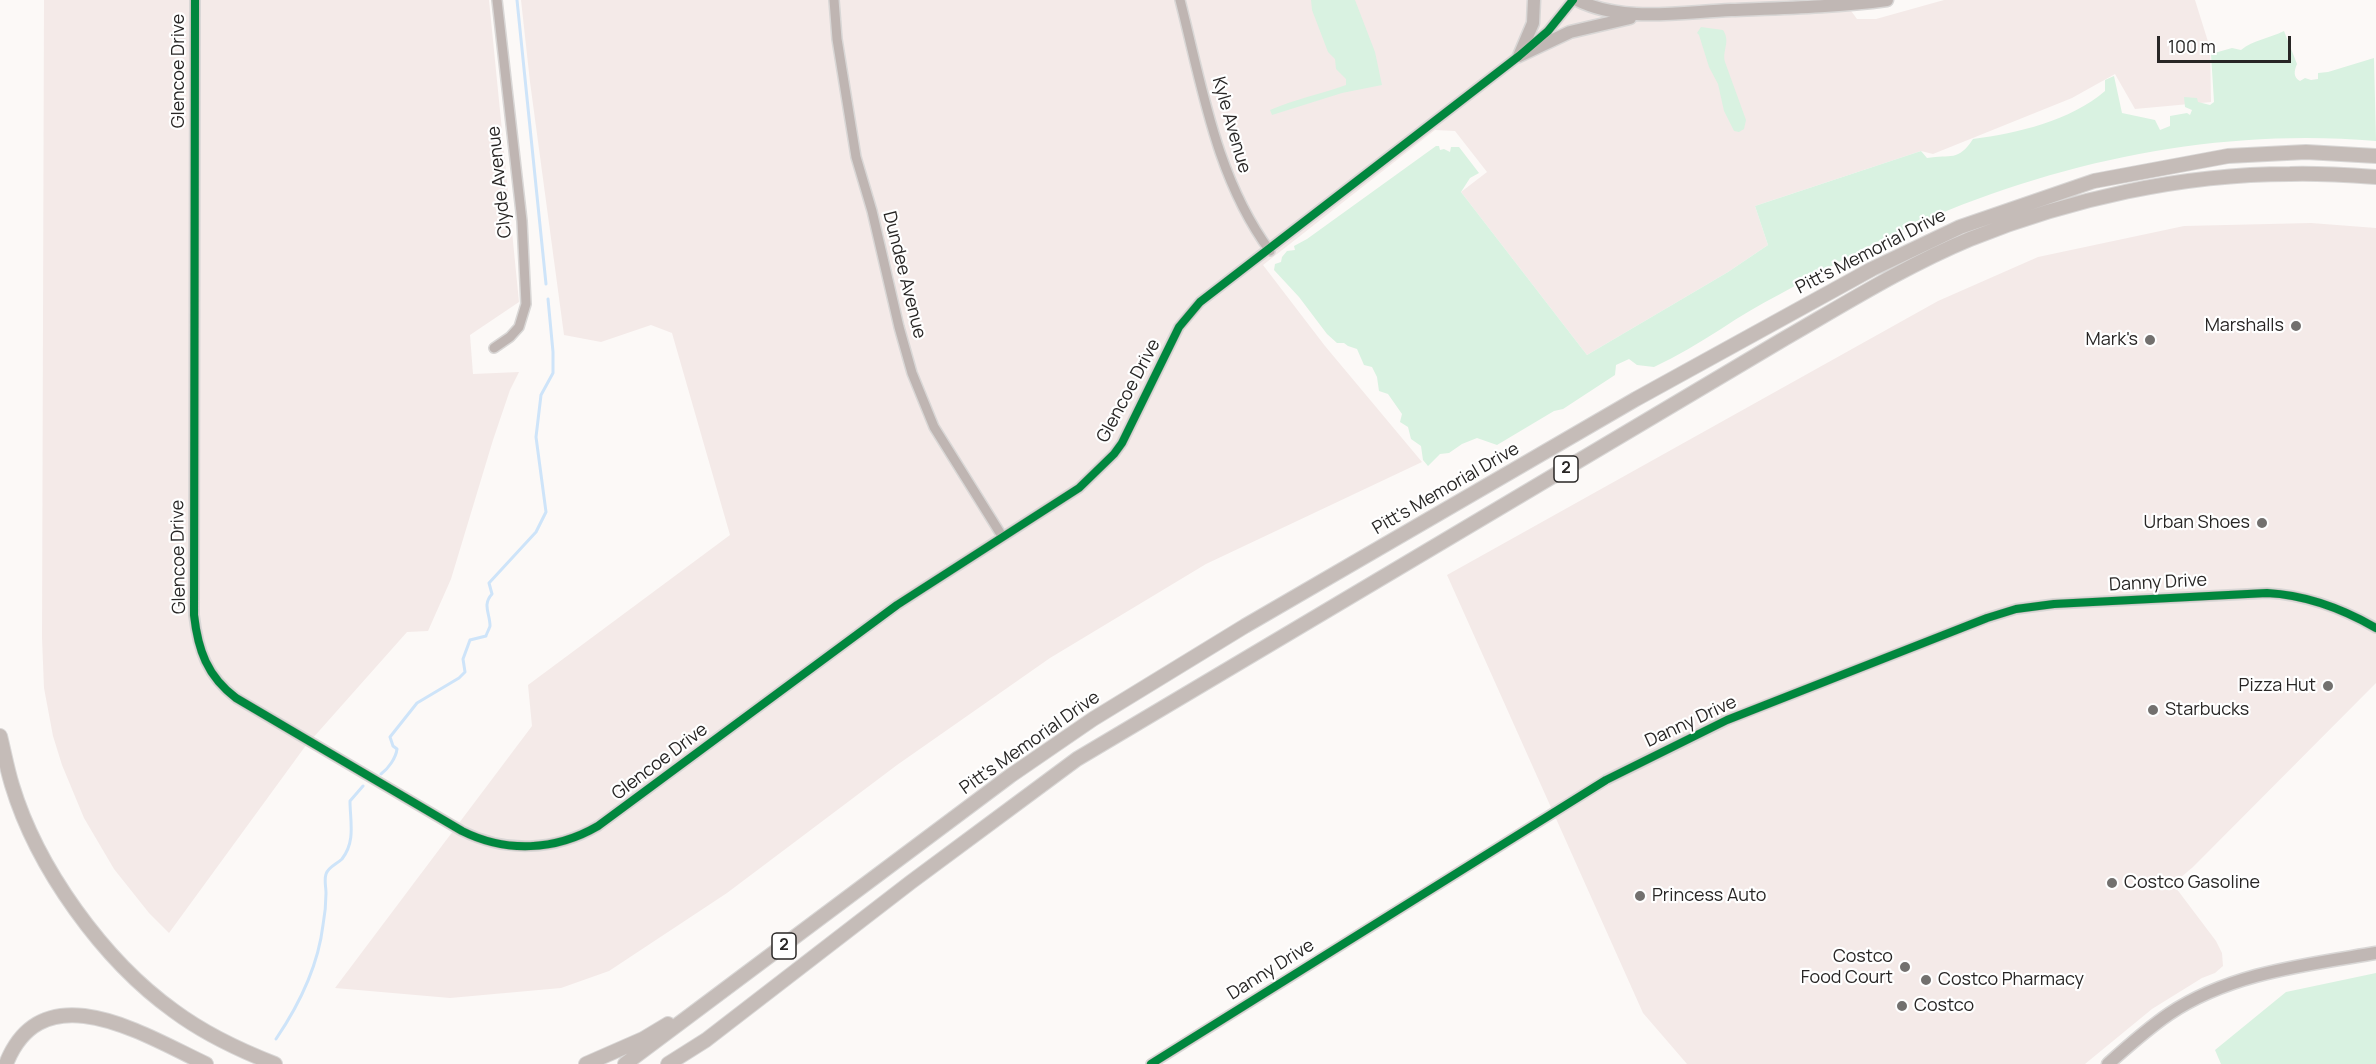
<!DOCTYPE html>
<html>
<head>
<meta charset="utf-8">
<style>
	body { margin:0 }
	#map { position:relative; width:2376px; height:1064px; overflow:hidden; background:#fcf9f7; font-family:Manrope,sans-serif }
	canvas { display:block }
	.scale { position:absolute; left:2157px; top:36px; width:134px; height:27px; box-sizing:border-box; border:3px solid #282625; border-top:0; padding-left:8px; font-size:18px; line-height:21px; white-space:nowrap; color:#282625; -webkit-text-stroke:4px #fff; paint-order:stroke }
</style>
</head>
<body>
<div id="map">
<canvas width="2376" height="1064"></canvas>
<div class="scale">100 m</div>
</div>
<script>
const c = document.querySelector('canvas').getContext('2d');
c.lineJoin = 'round';
function fillPath(path, color) { c.fillStyle = color; c.fill(path, 'evenodd'); }
function strokePath(path, color, width, dash) { c.strokeStyle = color; c.lineWidth = width; c.lineCap = dash ? 'butt' : 'round'; c.setLineDash(dash || []); c.stroke(path); }
function write(font, color, halo, rows, align = 'center') {
  c.font = font + ' Manrope,sans-serif'; c.lineWidth = 4.5; c.setLineDash([]); c.textBaseline = 'middle'; c.strokeStyle = halo; c.fillStyle = color; for (const [text, x, y, turn = 0] of rows) {
    c.save(); c.translate(x, y); c.rotate((+turn || 0) * Math.PI / 180); c.textAlign = isNaN(turn) ? turn : align; if (halo) c.strokeText(text, 0, 0); c.fillText(text, 0, 0); c.restore();
  }
}
const commercial = new Path2D(`
	M44,0h445l30,302 -49,33 3,39 46,-2 -9,18 -17,50 -42,139 -23,52 -21,1 -103,116 -135,185 -20,-20 -35,-44 -30,-51 -22,-53 -9,-29 -9,-48 -2,-50z
	M521,0h1322l14,19h19l68,-19h251l15,48 1,54 -76,7 -20,-35 -43,24 -139,56 -12,-3 -166,55 13,39 -40,27 -141,83 -126,-163 26,-20 -32,-41 -20,-1 -172,135 62,81 97,116 -216,102 -156,94 -153,107 -170,128 -118,78 -48,17 -111,10 -115,-10 197,-262 -4,-41 202,-150 -58,-202 -21,-8 -50,17 -37,-7 -34,-253z
	M2311,223l65,5v455l-183,184 -20,17 43,57 6,12 1,13 -8,7 -13,5 -50,31 -67,55h-398l-44,-51 -196,-438 491,-274 100,-44 146,-31z`);
const green = new Path2D(`
	M1311,0h44l20,52 7,33 -40,8 -70,22 -2,-5c25,-11 51,-16 76,-25v-6l-10,-10 -1,-10 -7,-7 -16,-42z
	M1701,27l22,3c8,12 -1,20 2,32l21,58 -2,9 -5,3 -5,-1 -10,-20 -6,-27 -9,-17 -10,-32 -2,-2z
	M2284,31l13,33c-3,7 -4,13 3,17l5,-3 6,2 7,-1v-6l10,-1 46,-14 2,83c-184,-16 -376,33 -537,121 -39,22 -81,42 -118,67 -22,14 -44,27 -67,38l-17,-2 -8,-6 -13,6 -1,10 -52,34 -9,2 -57,34 -20,-7 -15,6 -13,9 -9,1 -12,12 -5,-6 -2,-14 -10,-7 -3,-12 -8,-5 2,-8 -14,-20 -9,-3 -2,-14 -5,-10 -8,-2 -7,-16 -9,-3 -4,-3h-7l-10,-9 -28,-37 -25,-27 1,-6 6,-2 1,-5 5,-6 8,-1 -1,-4 13,-7 129,-93h3l1,4 4,-1 6,3 1,-5h8l20,26 -9,5 -9,14 126,163 141,-83 40,-27 -13,-39 166,-55 6,7c24,-4 31,4 46,-19 45,-6 97,-18 132,-48v-11l9,-4 8,37 33,7 5,10 10,-4v-10l17,-3 3,2 2,-5 -7,-3 -1,-10 13,1 1,4 12,3 4,-3 -3,-48 21,-6 9,2c12,-10 29,-12 43,-19z
	M2376,973v91h-155l-6,-14 71,-58z`);
const stream = new Path2D(`
	M517,0l29,284
	M381,774c7,-5 15,-16 16,-25l-4,-3 -3,-9 27,-34 42,-25 6,-6 -2,-13 7,-19 16,-4c0,-1 4,-9 4,-10 0,-13 -8,-21 2,-32l-3,-11 47,-51 10,-20 -10,-75 5,-42 12,-22v-21l-5,-53
	M276,1039c23,-34 42,-72 47,-114 2,-11 3,-21 3,-32 0,-6 -2,-13 0,-19 2,-7 11,-10 16,-15 14,-18 8,-38 8,-58l13,-15`);
const minor = new Path2D(`
	M195,0l-1,615c4,35 13,61 42,83l226,133c44,22 93,20 136,-5l299,-221 182,-117 35,-34 8,-11 57,-116 21,-25 319,-246 29,-25 25,-31
	M834,0l3,39 19,118 16,54 27,116 13,46 22,54 68,109
	M1180,0c22,86 36,178 90,251
	M494,348l16,-11 9,-10 7,-23 -4,-83 -25,-221
	M1151,1064l455,-284 121,-60 260,-102 29,-9 38,-5 213,-11c39,2 76,16 109,35`);
const major = new Path2D(`
	M1577,0c46,23 104,12 154,10 52,-2 105,-3 156,-10
	M1519,56l51,-24 60,-14
	M1519,56l14,-33 1,-23
	M2108,1064c19,-17 39,-35 61,-50 61,-41 136,-49 207,-61`);
const highway = new Path2D(`
	M0,736c4,16 7,33 12,49 25,83 91,175 162,226 31,23 65,39 101,53
	M6,1064c37,-94 140,-28 200,0
	M586,1064l57,-25 25,-15
	M625,1064l385,-288 83,-57 152,-93 391,-227 236,-130 88,-42 134,-46 134,-25 78,-4 70,4
	M668,1064l38,-24 205,-158 166,-123 705,-419c61,-35 123,-74 188,-101 100,-40 212,-65 320,-65 28,-1 57,1 86,3`);
const cycleway = new Path2D(`
	M195,0l-1,615c4,35 13,61 42,83l226,133c44,22 93,20 136,-5l299,-221 182,-117 35,-34 8,-11 57,-116 21,-25 319,-246 29,-25 25,-31
	M1151,1064l455,-284 121,-60 260,-102 29,-9 38,-5 213,-11c39,2 76,16 109,35`);
const markers = [
	[2296,326,6,"#72706e"],
	[2150,340,6,"#72706e"],
	[2262,523,6,"#72706e"],
	[2328,686,6,"#72706e"],
	[2153,710,6,"#72706e"],
	[2112,883,6,"#72706e"],
	[1640,896,6,"#72706e"],
	[1905,967,6,"#72706e"],
	[1926,980,6,"#72706e"],
	[1902,1006,6,"#72706e"]
];
const shields = [
	[1566,469,24],
	[784,946,24]
];
const shieldNames = [
	["2",1566,469],
	["2",784,946]
];
const streetNames = [
	["Glencoe Drive",179,71,-90],
	["Kyle Avenue",1231,125,74],
	["Clyde Avenue",500,182,-96],
	["Pitt's Memorial Drive",1871,252,-27],
	["Dundee Avenue",904,275,76],
	["Glencoe Drive",1129,391,-62],
	["Pitt's Memorial Drive",1446,489,-30],
	["Glencoe Drive",179,557,-91],
	["Danny Drive",2158,583,-3],
	["Danny Drive",1691,722,-25],
	["Pitt's Memorial Drive",1030,743,-35],
	["Glencoe Drive",660,762,-37],
	["Danny Drive",1271,970,-32]
];
const poiNames = [
	["Marshalls",2284,326],
	["Mark's",2138,340],
	["Urban Shoes",2250,523],
	["Pizza Hut",2316,686],
	["Starbucks",2165,710,"left"],
	["Costco Gasoline",2124,883,"left"],
	["Princess Auto",1652,896,"left"],
	["Costco",1893,957],
	["Food Court",1893,978],
	["Costco Pharmacy",1938,980,"left"],
	["Costco",1914,1006,"left"]
];
fillPath(commercial, '#f4eae8');
fillPath(green, '#d9f2e1');
strokePath(stream, '#cee4f9', 3);
strokePath(minor, '#d9d7d6', 12);
strokePath(major, '#d9d7d6', 15);
strokePath(highway, '#d9d7d6', 16);
strokePath(minor, '#bfb5b2', 9);
strokePath(major, '#c0b7b4', 12);
strokePath(highway, '#c5bcb8', 14);
strokePath(cycleway, '#00873e', 8);
for (const [x, y, r, color] of markers) { const dot = new Path2D(); dot.arc(x, y, r, 0, 2 * Math.PI); c.fillStyle = color; c.fill(dot); strokePath(dot, '#fff', 2); }
for (const [x, y, w] of shields) { const box = new Path2D(); box.roundRect(x - w / 2, y - 13, w, 26, 4.5); c.fillStyle = '#fff'; c.fill(box); strokePath(box, '#282625', 1.5); }
write('bold 16px', '#282625', null, shieldNames);
write('18px', '#282625', '#fff', streetNames);
write('18px', '#282625', '#fff', poiNames, 'right');
</script>
</body>
</html>
